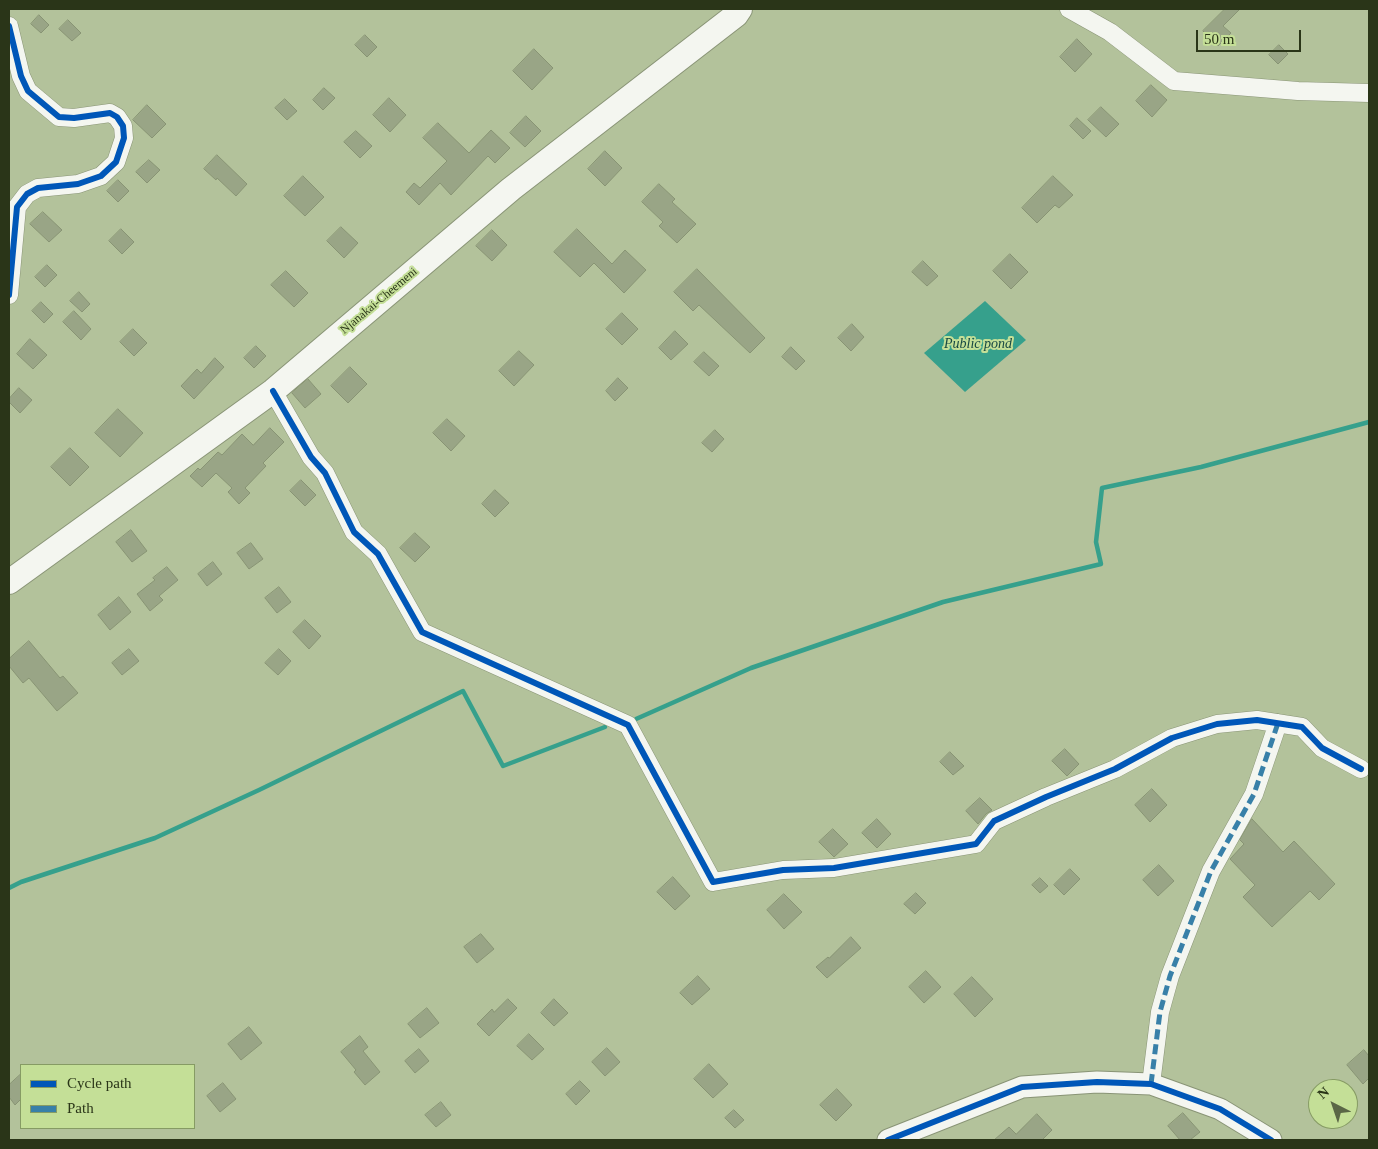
<!DOCTYPE html>
<html>
<head>
<meta charset="utf-8">
<style>
	body { margin:0 }
	#map { position:relative; width:1378px; height:1149px; overflow:hidden; background:#b3c29b; font-family:Georgia,serif }
	canvas { display:block }
	.frame { position:absolute; inset:0; border:10px solid #2a3518; pointer-events:none }
	.legend { position:absolute; left:20px; top:1064px; width:175px; height:65px; box-sizing:border-box; background:#c4df97; border:1px solid #869b64; margin:0; padding:6px 9px; list-style:none; font-size:15px; color:#2a3518 }
	.legend li { display:flex; align-items:center; gap:10px; height:25px }
	.legend b { width:25px; border:1px solid #869b64 }
	.north { position:absolute; left:1308px; top:1079px; width:50px; height:50px; box-sizing:border-box; background:#c4df97; border:1px solid #869b64; border-radius:50%; rotate:319deg; font-size:14px; font-weight:700; line-height:20px; text-align:center; color:#2a3518 }
	.north::after { content:''; display:block; margin:auto; width:18px; height:22px; background:#5a6646; clip-path:polygon(50% 0,100% 100%,50% 72%,0 100%) }
	.scale { position:absolute; left:1196px; top:30px; width:105px; height:22px; box-sizing:border-box; border:2px solid #2a3518; border-top:0; padding-left:6px; font-size:15px; line-height:18px; white-space:nowrap; color:#2a3518; -webkit-text-stroke:4px #c4df97; paint-order:stroke }
</style>
</head>
<body>
<div id="map">
<canvas width="1378" height="1149"></canvas>
<div class="frame"></div>
<ul class="legend">
<li><b style="height:6px;background:#0057b8"></b>Cycle path</li>
<li><b style="height:6px;background:#3880a8"></b>Path</li>
</ul>
<div class="north">N</div>
<div class="scale">50 m</div>
</div>
<script>
const c = document.querySelector('canvas').getContext('2d');
c.lineJoin = 'round';
function fillPath(path, color) { c.fillStyle = color; c.fill(path, 'evenodd'); }
function strokePath(path, color, width, dash) { c.strokeStyle = color; c.lineWidth = width; c.lineCap = dash ? 'butt' : 'round'; c.setLineDash(dash || []); c.stroke(path); }
function write(font, color, halo, rows, align = 'center') {
  c.font = font + ' Georgia,serif'; c.lineWidth = 4; c.setLineDash([]); c.textBaseline = 'middle'; c.strokeStyle = halo; c.fillStyle = color; for (const [text, x, y, turn = 0] of rows) {
    c.save(); c.translate(x, y); c.rotate((+turn || 0) * Math.PI / 180); c.textAlign = isNaN(turn) ? turn : align; if (halo) c.strokeText(text, 0, 0); c.fillText(text, 0, 0); c.restore();
  }
}
const water = new Path2D(`
	M985,301l41,39 -61,52 -41,-39z`);
const stream = new Path2D(`
	M636,719l115,-51 192,-66 158,-38 -5,-22 6,-54 99,-21 168,-45
	M9,888l12,-6 134,-44 104,-48 204,-99 40,75 102,-39`);
const building = new Path2D(`
	M1225,9h15l-17,17 8,7 -13,13 -15,-15z
	M39,15l10,10 -8,8 -10,-9z
	M68,20l13,13 -9,8 -13,-12z
	M365,35l12,12 -10,10 -12,-12z
	M1077,39l15,15 -17,18 -15,-15z
	M1279,45l9,9 -10,10 -9,-9z
	M534,49l19,19 -21,22 -19,-19z
	M1151,85l16,15 -15,17 -16,-16z
	M324,88l11,10 -12,12 -10,-10z
	M389,98l17,17 -16,17 -17,-17z
	M285,99l12,12 -10,9 -12,-12z
	M147,105l19,19 -14,14 -19,-18z
	M1101,107l18,17 -13,13 -18,-17z
	M526,116l15,15 -16,16 -15,-14z
	M1077,118l14,13 -8,8 -13,-13z
	M438,123l31,30 22,-23 19,18 -15,15 -7,-7 -37,39 -11,-12 -21,22 -13,-13 8,-9 6,5 27,-27 -24,-23z
	M356,131l16,15 -12,12 -16,-16z
	M605,151l17,17 -17,18 -17,-17z
	M217,155l30,29 -11,12 -19,-18 -1,2 -12,-11z
	M149,160l11,10 -13,13 -11,-11z
	M303,176l21,21 -19,19 -21,-20z
	M1053,176l20,19 -14,13 -4,-3 -18,18 -15,-15z
	M118,180l11,11 -11,11 -11,-11z
	M659,184l16,15 -3,3 24,22 -19,19 -18,-17 4,-4 -21,-20z
	M43,212l19,18 -13,12 -19,-18z
	M341,227l17,16 -14,15 -17,-17z
	M121,229l13,13 -12,12 -13,-13z
	M577,229l35,35 13,-14 21,20 -22,23 -30,-30 -14,14 -26,-25z
	M492,230l15,15 -15,16 -16,-15z
	M1010,254l18,18 -17,17 -18,-18z
	M923,261l15,15 -11,10 -15,-14z
	M47,265l10,10 -12,12 -10,-10z
	M697,269l68,69 -15,15 -51,-48 -6,6 -19,-19z
	M286,271l22,22 -14,14 -23,-22z
	M79,292l11,12 -8,8 -12,-11z
	M41,302l12,12 -9,9 -12,-12z
	M74,311l17,18 -10,11 -18,-18z
	M622,313l16,16 -16,16 -16,-16z
	M852,324l12,13 -13,14 -13,-13z
	M133,329l14,14 -13,13 -14,-14z
	M675,331l13,13 -17,16 -12,-12z
	M30,339l17,16 -14,14 -16,-15z
	M256,346l10,10 -12,12 -10,-10z
	M791,347l14,14 -9,9 -14,-13z
	M519,351l15,14 -20,21 -15,-15z
	M704,352l15,14 -10,10 -15,-14z
	M215,358l9,9 -30,32 -13,-13 16,-17 4,4z
	M350,367l17,17 -19,19 -17,-17z
	M618,378l10,10 -13,13 -9,-10z
	M308,379l13,15 -16,14 -13,-15z
	M19,388l13,12 -12,13 -11,-11v-3z
	M118,409l25,24 -23,24 -25,-24z
	M447,419l18,17 -14,15 -18,-18z
	M270,428l14,14 -21,21 3,3 -21,22 5,5 -11,11 -11,-12 4,-4 -16,-15 -14,14 -12,-11 8,-8 2,2 18,-18 4,3 20,-21 11,11z
	M715,430l9,9 -12,13 -10,-9z
	M70,448l19,19 -19,19 -19,-19z
	M301,480l15,15 -11,11 -15,-15z
	M495,490l14,13 -14,14 -13,-13z
	M131,530l16,21 -15,11 -16,-20z
	M415,533l15,14 -15,15 -15,-14z
	M251,543l12,16 -14,10 -12,-16z
	M213,562l9,12 -15,12 -9,-12z
	M167,567l11,13 -19,16 4,4 -13,11 -13,-17 18,-14 -2,-2z
	M279,587l12,15 -14,11 -12,-15z
	M119,597l12,15 -21,18 -12,-15z
	M305,620l16,16 -12,13 -16,-17z
	M29,641l31,37 3,-2 15,17 -21,18 -28,-33 -6,5 -14,-17v-7z
	M129,649l10,12 -17,14 -10,-12z
	M279,649l12,12 -13,14 -13,-12z
	M1065,749l14,15 -12,12 -15,-15z
	M950,752l14,14 -11,9 -13,-13z
	M1152,789l15,16 -17,17 -15,-17z
	M980,798l12,12 -6,4 -8,10 -12,-13z
	M877,819l14,15 -14,14 -15,-15z
	M1252,819l31,33 11,-11 41,43 -16,16 -9,-9 -38,36 -29,-30 12,-12 -25,-26 14,-15 -4,-4z
	M833,829l15,15 -14,13 -15,-15z
	M1159,865l15,16 -16,15 -15,-16z
	M1070,869l10,10 -16,16 -10,-10z
	M673,877l17,19 -15,14 -18,-18z
	M1040,878l8,8 -8,7 -8,-8z
	M916,893l10,10 -11,11 -11,-10z
	M784,894l18,18 -18,17 -17,-19z
	M481,934l13,15 -17,14 -13,-16z
	M851,937l10,11 -34,30 -11,-11 12,-10 1,1z
	M926,971l15,16 -17,16 -15,-16z
	M698,976l12,13 -18,16 -12,-12z
	M972,977l21,22 -18,18 -21,-23z
	M508,999l9,9 -28,28 -12,-12 15,-15 2,3z
	M554,999l14,14 -14,13 -13,-13z
	M427,1008l12,15 -19,15 -12,-14z
	M249,1027l13,16 -21,17 -13,-16z
	M529,1034l15,15 -12,11 -15,-14z
	M360,1036l8,11 -5,4 17,21 -15,13 -11,-13 2,-2 -15,-18z
	M607,1048l13,14 -15,14 -13,-14z
	M419,1049l10,12 -14,12 -10,-12z
	M1364,1050l5,6v22l-6,6 -16,-19z
	M709,1064l19,20 -15,14 -19,-19z
	M21,1074v25l-6,6 -6,-8v-12z
	M580,1081l10,10 -14,14 -10,-11z
	M223,1083l13,16 -16,13 -13,-16z
	M837,1089l15,16 -16,16 -16,-16z
	M441,1102l10,13 -15,12 -11,-12z
	M734,1110l10,10 -9,8 -10,-10z
	M1183,1113l17,19 -10,8h-10l-12,-14z
	M1037,1114l15,16 -10,10h-48l15,-13 7,7z`);
const minor = new Path2D(`
	M1069,9l41,23 64,49 124,10 71,2
	M9,26l12,50 7,15 31,26 15,1 36,-5 7,4 6,9 1,12 -8,24 -15,14 -23,8 -40,4 -11,6 -10,13 -8,88
	M273,391l38,66 14,16 29,59 24,22 44,78 206,93 85,157 70,-12 51,-2 142,-24 18,-23 52,-24 69,-28 57,-31 45,-14 40,-4 45,7 20,21 39,21
	M1151,1084l9,-72 10,-36 41,-105 43,-77 24,-71`);
const tertiary = new Path2D(`
	M888,1140l134,-53 75,-5 54,2 69,25 51,31`);
const secondary = new Path2D(`
	M9,582l264,-191 238,-202 225,-174 4,-6`);
const quiet = new Path2D(`
	M1151,1084l9,-72 10,-36 41,-105 43,-77 24,-71`);
const cycleway = new Path2D(`
	M9,26l12,50 7,15 31,26 15,1 36,-5 7,4 6,9 1,12 -8,24 -15,14 -23,8 -40,4 -11,6 -10,13 -8,88
	M273,391l38,66 14,16 29,59 24,22 44,78 206,93 85,157 70,-12 51,-2 142,-24 18,-23 52,-24 69,-28 57,-31 45,-14 40,-4 45,7 20,21 39,21
	M888,1140l134,-53 75,-5 54,2 69,25 51,31`);
const streetNames = [
	["Njanakai-Cheemeni",379,301,-40]
];
const waterNames = [
	["Public pond",978,344]
];
fillPath(water, '#36a08c');
strokePath(stream, '#36a08c', 4.5);
fillPath(building, '#99a586');
strokePath(building, '#889474', 1);
strokePath(minor, '#899476', 19);
strokePath(tertiary, '#899476', 23);
strokePath(secondary, '#899476', 26);
strokePath(minor, '#f4f6f0', 18);
strokePath(tertiary, '#f4f6f0', 21);
strokePath(secondary, '#f4f6f0', 24);
strokePath(quiet, '#3880a8', 5, [10, 5]);
strokePath(cycleway, '#0057b8', 6);
write('12px', '#2a3518', '#c4df97', streetNames);
write('italic 14px', '#164843', '#c4df97', waterNames);
</script>
</body>
</html>
